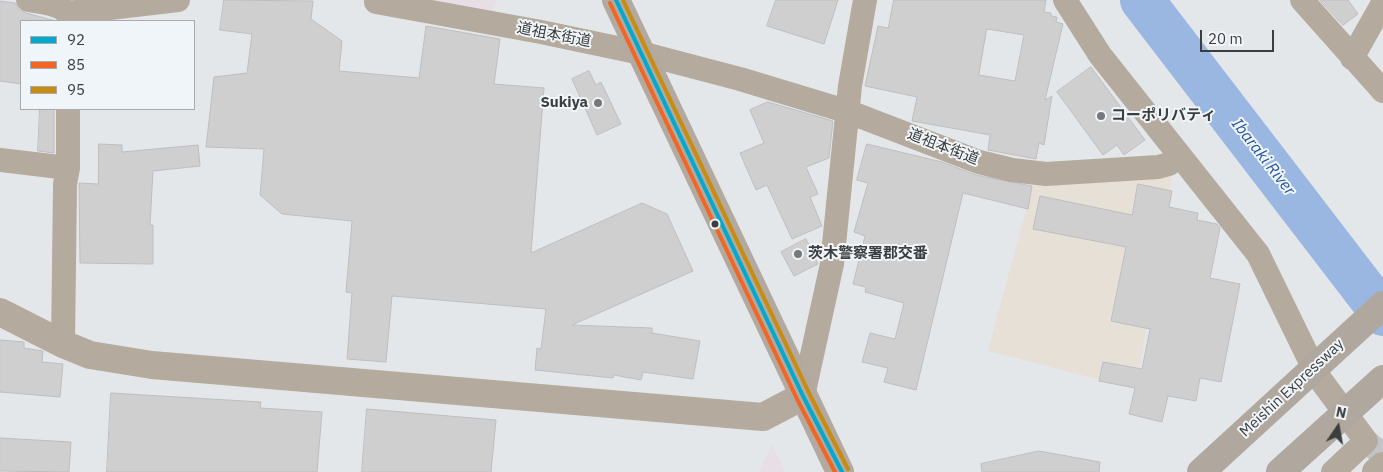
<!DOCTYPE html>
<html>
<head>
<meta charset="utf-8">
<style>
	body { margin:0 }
	#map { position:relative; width:1383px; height:472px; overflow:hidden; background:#e4e7ea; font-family:"IBM Plex Sans",sans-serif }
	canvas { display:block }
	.legend { position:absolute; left:20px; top:20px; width:175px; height:90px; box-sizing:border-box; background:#f0f5f9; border:1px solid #a8abae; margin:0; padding:6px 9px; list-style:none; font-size:15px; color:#3b3d3e }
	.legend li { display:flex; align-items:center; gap:10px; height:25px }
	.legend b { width:25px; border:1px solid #a8abae }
	.north { position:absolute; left:1313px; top:402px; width:50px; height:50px; -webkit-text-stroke:4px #f0f5f9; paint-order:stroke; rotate:12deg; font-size:14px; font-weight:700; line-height:20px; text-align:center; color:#3b3d3e }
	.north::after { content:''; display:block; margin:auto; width:18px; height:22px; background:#3b3d3e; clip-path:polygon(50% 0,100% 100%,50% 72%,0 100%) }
	.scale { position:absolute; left:1200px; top:30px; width:74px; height:22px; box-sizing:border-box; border:2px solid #3b3d3e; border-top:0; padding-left:6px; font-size:15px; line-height:18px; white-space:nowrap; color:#3b3d3e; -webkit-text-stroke:4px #f0f5f9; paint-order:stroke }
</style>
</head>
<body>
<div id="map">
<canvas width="1383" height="472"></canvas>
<ul class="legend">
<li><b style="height:6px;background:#00a9ce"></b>92</li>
<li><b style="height:6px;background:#f26522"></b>85</li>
<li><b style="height:6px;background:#c88c10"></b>95</li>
</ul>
<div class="north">N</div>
<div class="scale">20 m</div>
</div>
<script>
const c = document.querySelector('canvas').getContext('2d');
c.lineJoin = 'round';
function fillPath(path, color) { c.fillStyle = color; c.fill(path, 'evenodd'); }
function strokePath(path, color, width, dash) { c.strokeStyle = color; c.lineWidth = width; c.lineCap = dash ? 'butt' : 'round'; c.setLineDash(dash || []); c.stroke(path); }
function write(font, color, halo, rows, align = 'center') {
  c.font = font + ' "IBM Plex Sans","Noto Sans JP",sans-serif'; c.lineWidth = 4; c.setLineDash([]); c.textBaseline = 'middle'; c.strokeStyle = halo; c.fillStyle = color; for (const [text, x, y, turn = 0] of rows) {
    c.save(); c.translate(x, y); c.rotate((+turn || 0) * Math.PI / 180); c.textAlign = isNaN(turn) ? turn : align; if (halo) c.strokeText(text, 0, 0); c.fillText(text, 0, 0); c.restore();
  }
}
const commercial = new Path2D(`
	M425,0h71l-3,13z
	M772,444l13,28h-26z`);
const industrial = new Path2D(`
	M1172,174l-36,215 -148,-38 45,-167z`);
const river = new Path2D(`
	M1142,0l241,314`);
const building = new Path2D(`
	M224,0l89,1 -2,18 31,22 -3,30 80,7 7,-52 74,13 -6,45 50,4 -13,165 111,-50 25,11 26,57 -121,54 80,3v5l48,8 -7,38 -50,-7 -2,8 -27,-5 -1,3 -78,-8 2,-22 4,1 5,-40 -154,-13 -6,66 -39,-3 5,-66 -6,-1 6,-71 -70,-7 -22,-19 4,-46 -58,-2 8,-70 33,-4 5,-39 -32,-4z
	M776,0h62l-14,44 -57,-18z
	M894,0h152l-2,12 7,1v3l6,1 -1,5 7,2 -18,76 7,-4 -8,49 -5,-2 -3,16 -48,-9 2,-15 -78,-14 5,-24 -52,-11 13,-60 10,2zM987,29l37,6 -9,46 -36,-6z
	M1320,0h28l10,14 -15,11z
	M0,1l15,2 4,7 7,3 30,8h-35v63l-21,-3z
	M1091,67l54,73 -21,15 -7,-10 -14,10 -46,-63z
	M589,71l7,14 5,-3 20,42 -24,11 -25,-56z
	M768,102l65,19 -4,37 -23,9 12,27 -8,3 12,29 -30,13 -25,-54 -11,5 -16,-37 24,-10 -14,-33z
	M40,109h14v44l-16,-2z
	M99,144l23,1v7l76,-7 2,21 -47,5 -3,54h3v39l-73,-1 -1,-78v-2l19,1z
	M867,144l75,18 34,13 56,11 -4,23 -65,-16 -47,197 -32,-8 4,-14 -26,-6 8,-29 25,6 9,-36 -39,-11 1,-5 -13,-3 12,-48 -11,-4 14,-49 -11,-3z
	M1138,184l34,7 -3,16 29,6 -1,7 20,4 3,4 -10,50 30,6 -19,98 -21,-4 -4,23 -28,-5 -6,26 -33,-8 6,-26 -36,-7 4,-19 39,7 8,-40 -39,-8 15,-74 -93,-18 7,-33 92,19z
	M806,239l12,25 -24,12 -13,-24z
	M0,340l24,2v6l19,3 -1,11 21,2 -3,33 -60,-5z
	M111,393l150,9 -1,6 62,4 -5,60h-210z
	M367,409l129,11 -5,52h-129z
	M0,438l71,4 -2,30 -69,-1z
	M1039,451l61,11 -1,10h-117l-1,-8z`);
const minorTunnel = new Path2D(`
	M1366,441l17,14`);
const minor = new Path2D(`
	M28,0c13,2 41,4 42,21
	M1065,0l35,55 158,199 59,121 49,66 -33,31
	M1302,0l81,91
	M376,2l165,30 100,21 99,26 109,33 130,50 33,8 34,4 112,-7 11,-3 9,-8
	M67,13l111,-13
	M1352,58l31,-55
	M0,160l68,8 -3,16 -2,160
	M68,168v-59
	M803,396l29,-132 18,-178 15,-86`);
const tertiary = new Path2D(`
	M0,312l63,32 27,11 62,10 611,52 40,-21
	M1376,472l7,-6`);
const trunk = new Path2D(`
	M616,0l224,472`);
const motorwayBridge = new Path2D(`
	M1201,472l182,-167
	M1280,472l103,-93`);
const bus1 = new Path2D(`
	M616,0l187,396 39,76`);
const bus2 = new Path2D(`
	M610,3l187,396 38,73`);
const bus3 = new Path2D(`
	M623,0l186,393 39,76`);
const markers = [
	[598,103,5,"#76787a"],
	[1101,116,5,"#76787a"],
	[715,224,4.5,"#3b3d3e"],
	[798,254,5,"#76787a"]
];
const streetNames = [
	["道祖本街道",554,35,11],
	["道祖本街道",943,147,21],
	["Meishin Expressway",1292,388,-43]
];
const poiNames = [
	["Sukiya",588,103,"right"],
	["コーポリバティ",1111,116],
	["茨木警察署郡交番",808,254]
];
const waterNames = [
	["Ibaraki River",1263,157,52]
];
fillPath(commercial, '#e8dee6');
fillPath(industrial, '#e6e0d7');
strokePath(river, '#9ab7e1', 44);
fillPath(building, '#cfcfd0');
strokePath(building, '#bebec0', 1);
strokePath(minorTunnel, '#c2c5c8', 24, [24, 12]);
strokePath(minor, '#b4aa9e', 24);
strokePath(tertiary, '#b4aa9e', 28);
strokePath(trunk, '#b2aaa0', 28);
strokePath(motorwayBridge, '#b0a79e', 28);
strokePath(bus1, '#00a9ce', 4);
strokePath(bus2, '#f26522', 4);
strokePath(bus3, '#c88c10', 4);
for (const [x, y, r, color] of markers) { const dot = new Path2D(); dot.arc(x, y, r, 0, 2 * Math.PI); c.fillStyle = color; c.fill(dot); strokePath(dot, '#f0f5f9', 2); }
write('15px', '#3b3d3e', '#f0f5f9', streetNames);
write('bold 15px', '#3b3d3e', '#f0f5f9', poiNames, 'left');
write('italic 16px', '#24549b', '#f0f5f9', waterNames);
</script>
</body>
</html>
